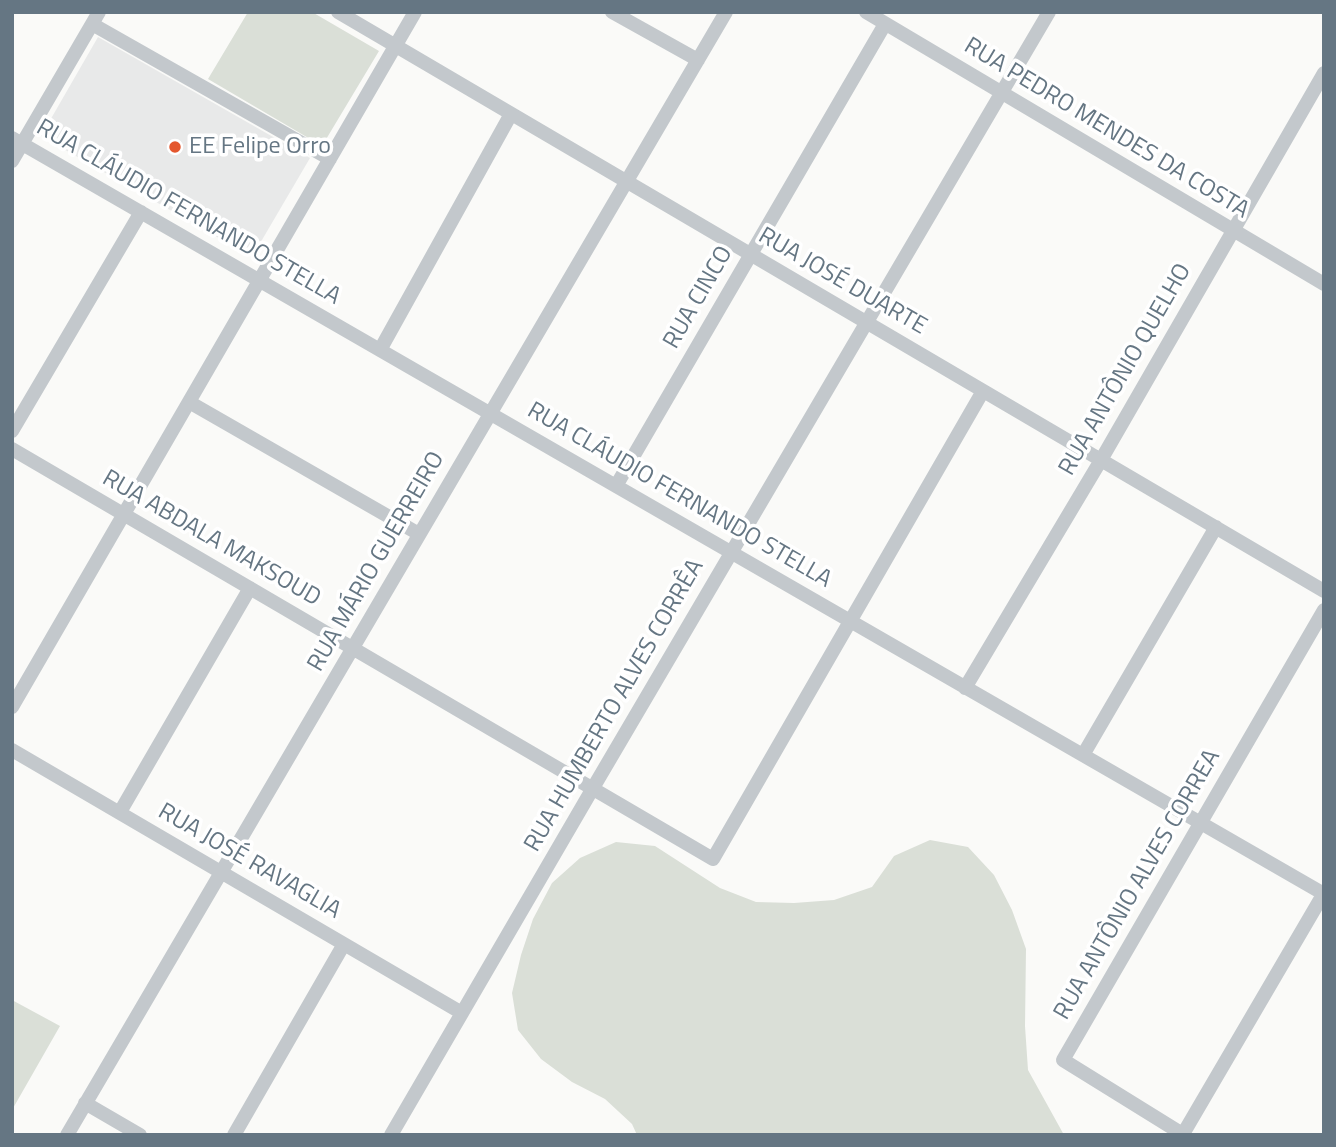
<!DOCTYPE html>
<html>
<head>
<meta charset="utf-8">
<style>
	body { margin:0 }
	#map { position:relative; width:1336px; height:1147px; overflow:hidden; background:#fafaf8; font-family:"Titillium Web",sans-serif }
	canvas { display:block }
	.frame { position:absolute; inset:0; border:14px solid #657683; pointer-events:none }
</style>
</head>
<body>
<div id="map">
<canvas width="1336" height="1147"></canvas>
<div class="frame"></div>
</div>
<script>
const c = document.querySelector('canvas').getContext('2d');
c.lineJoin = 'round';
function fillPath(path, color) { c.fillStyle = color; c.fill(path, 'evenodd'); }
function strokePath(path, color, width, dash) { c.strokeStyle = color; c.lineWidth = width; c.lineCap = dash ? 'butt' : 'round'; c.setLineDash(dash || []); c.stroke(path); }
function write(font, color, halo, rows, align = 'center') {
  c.font = font + ' "Titillium Web",sans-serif'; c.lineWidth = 7; c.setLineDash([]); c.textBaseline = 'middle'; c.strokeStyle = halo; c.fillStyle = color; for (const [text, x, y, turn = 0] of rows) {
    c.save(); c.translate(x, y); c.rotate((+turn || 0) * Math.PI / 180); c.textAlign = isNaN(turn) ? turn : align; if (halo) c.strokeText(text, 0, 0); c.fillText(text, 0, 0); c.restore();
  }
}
const built = new Path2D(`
	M98,37l212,121 -58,99 -211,-121z`);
const green = new Path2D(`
	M248,12h64l67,39 -57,95 -114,-67z
	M930,840l38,7 26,28 18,35 14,39 -1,77 3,44 36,65h-427l-5,-11 -27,-25 -33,-17 -31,-23 -23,-29 -6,-37 9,-38 12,-36 19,-36 28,-25 36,-16 39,4 65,42 36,14 38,1 40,-3 38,-13 22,-31z
	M12,1000l48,26 -48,84z`);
const minor = new Path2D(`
	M338,12l986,579
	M612,12l86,48
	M866,12l458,272
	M92,24l238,135
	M12,138l1312,756
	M12,161l87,-149
	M380,350l131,-236
	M189,402l230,132
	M12,431l129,-219
	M12,449l701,410 270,-468
	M616,486l269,-462
	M965,688l136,-228 223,-387
	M12,707l403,-695
	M12,750l450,263
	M1083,755l133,-228
	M120,812l130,-224
	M85,1103l55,32
	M1183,1134l141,-241
	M67,1135l659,-1123
	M234,1135l110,-191
	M391,1135l202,-347 456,-776
	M1184,1135l-121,-75 261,-450`);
const markers = [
	[175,147,7,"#e4572e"]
];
const streetNames = [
	["RUA PEDRO MENDES DA COSTA",1106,129,31],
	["RUA CLÁUDIO FERNANDO STELLA",188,213,30],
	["RUA JOSÉ DUARTE",842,282,30],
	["RUA CINCO",699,298,-60],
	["RUA ANTÔNIO QUELHO",1126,370,-60],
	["RUA CLÁUDIO FERNANDO STELLA",679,496,30],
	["RUA ABDALA MAKSOUD",211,539,30],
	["RUA MÁRIO GUERREIRO",377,562,-60],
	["RUA HUMBERTO ALVES CORRÊA",615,706,-60],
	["RUA JOSÉ RAVAGLIA",249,862,30],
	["RUA ANTÔNIO ALVES CORREA",1138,885,-60]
];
const poiNames = [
	["EE Felipe Orro",189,147]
];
fillPath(built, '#e8e9e9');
fillPath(green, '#dadfd7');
strokePath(minor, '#c3c8cc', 14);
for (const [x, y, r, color] of markers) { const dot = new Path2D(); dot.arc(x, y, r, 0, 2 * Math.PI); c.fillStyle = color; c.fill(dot); strokePath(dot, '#fff', 2.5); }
write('24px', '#657683', '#fff', streetNames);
write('24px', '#657683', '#fff', poiNames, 'left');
</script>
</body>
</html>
